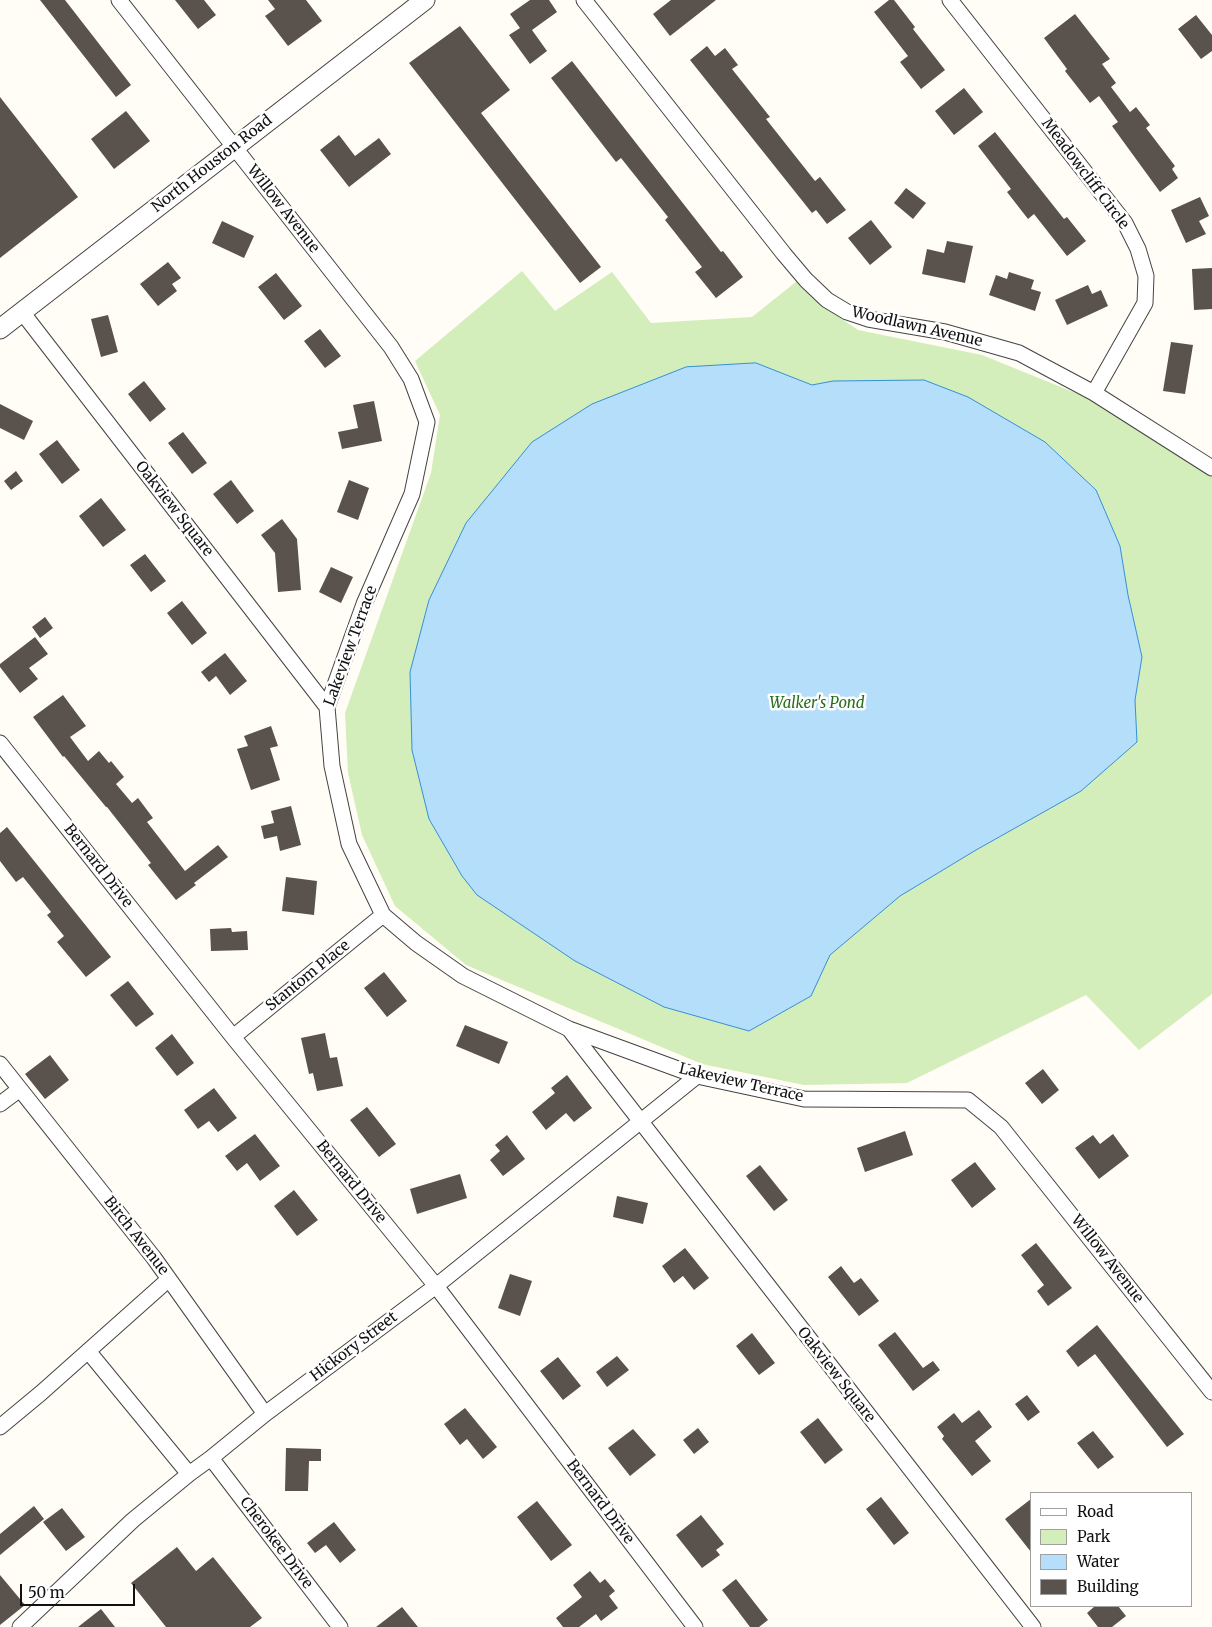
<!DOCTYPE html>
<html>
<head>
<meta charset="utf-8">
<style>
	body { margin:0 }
	#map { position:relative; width:1212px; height:1627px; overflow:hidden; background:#fffdf5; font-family:Merriweather,serif }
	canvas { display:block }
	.legend { position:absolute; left:1030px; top:1492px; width:162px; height:115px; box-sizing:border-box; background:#fff; border:1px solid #a0a0a0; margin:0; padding:6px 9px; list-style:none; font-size:15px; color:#111 }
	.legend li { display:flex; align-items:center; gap:10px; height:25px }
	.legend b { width:25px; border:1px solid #a0a0a0 }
	.scale { position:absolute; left:20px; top:1584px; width:115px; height:22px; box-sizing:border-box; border:2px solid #111; border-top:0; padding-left:6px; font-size:15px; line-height:18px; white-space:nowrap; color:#111; -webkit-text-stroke:4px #fff; paint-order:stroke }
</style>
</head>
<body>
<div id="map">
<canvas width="1212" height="1627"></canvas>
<ul class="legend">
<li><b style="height:6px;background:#fff"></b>Road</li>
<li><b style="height:14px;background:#d3eeba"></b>Park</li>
<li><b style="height:14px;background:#b5defb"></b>Water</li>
<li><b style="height:14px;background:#5a524c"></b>Building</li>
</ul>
<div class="scale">50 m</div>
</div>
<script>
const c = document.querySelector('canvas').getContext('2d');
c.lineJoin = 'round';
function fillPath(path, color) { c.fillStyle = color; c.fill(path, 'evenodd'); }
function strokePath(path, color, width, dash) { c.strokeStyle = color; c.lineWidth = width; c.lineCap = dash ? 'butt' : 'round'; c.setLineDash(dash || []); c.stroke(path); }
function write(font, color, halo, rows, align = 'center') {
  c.font = font + ' Merriweather,serif'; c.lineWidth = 5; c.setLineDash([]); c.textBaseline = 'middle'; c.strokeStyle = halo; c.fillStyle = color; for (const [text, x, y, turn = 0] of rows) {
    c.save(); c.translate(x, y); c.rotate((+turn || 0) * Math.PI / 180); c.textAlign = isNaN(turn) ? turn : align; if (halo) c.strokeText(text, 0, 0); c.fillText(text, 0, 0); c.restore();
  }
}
const green = new Path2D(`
	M522,271l33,40 57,-39 39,51 101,-6 45,-36 30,28 31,21 124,25 116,47 114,75v517l-73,56 -53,-55 -179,88 -103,2 -102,-21 -236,-99 -71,-59 -33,-71 -14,-62 -3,-60 86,-240 9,-58 -25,-54z`);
const water = new Path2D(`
	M756,363l56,22 21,-4 91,-1 44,17 77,45 51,48 24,56 8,49 14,62 -7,43 2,42 -56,49 -105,59 -76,46 -70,59 -19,41 -62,35 -85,-24 -89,-46 -98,-66 -15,-19 -33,-57 -17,-69 -2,-78 19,-72 37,-77 66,-81 60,-38 94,-37z`);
const building = new Path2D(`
	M40,0h25l66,85 -15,12z
	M175,0h29l12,15 -18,14z
	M268,0h38l16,21 -34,25 -23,-30 10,-7z
	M530,0h19l8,12 -25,18 15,21 -17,13 -21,-29 11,-7 -10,-14z
	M671,0h45l-46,36 -17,-22z
	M889,0h5l21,27 -2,2 32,41 -24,19 -21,-27 8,-6 -34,-44z
	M1075,14l35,45 -8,5 14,19 -5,4 19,25 6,-5 14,18 -4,3 29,38 -3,3 6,9 -18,14 -48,-66 6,-4 -19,-26 -9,7 -25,-32 2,-2 -23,-31z
	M1196,15l16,20v16l-11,8 -23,-30z
	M460,26l50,64 -29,23 120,154 -21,16 -171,-220z
	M707,46l8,10 10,-8 13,17 -6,4 38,48 -4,2 49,62 5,-4 26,33 -19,14 -11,-14 -4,3 -122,-153z
	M572,61l149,191 2,-1 20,26 -27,21 -21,-26 7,-5 -37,-47 3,-3 -47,-59 -5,4 -65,-84z
	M964,88l19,24 -29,23 -19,-24z
	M0,97l78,100 -78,61z
	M126,111l24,30 -36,28 -23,-30z
	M995,132l69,87 3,-2 19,24 -19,15 -33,-42 -6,5 -21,-27 4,-3 -33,-43z
	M339,135l16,21 24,-18 12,16 -42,33 -29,-37z
	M906,188l20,15 -13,16 -19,-16z
	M1200,197l9,19 -10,5 7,13 -20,9 -15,-33z
	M871,220l21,27 -22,18 -22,-27z
	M222,221l32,15 -10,22 -32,-15z
	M947,241l26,5 -8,37 -43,-9 5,-25 17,4z
	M168,262l13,16 -9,6 5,7 -19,15 -18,-22z
	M1212,268v41l-18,1 -2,-41z
	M1009,272l25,8 -3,9 10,3 -6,19 -46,-16 7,-20 11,4z
	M276,273l26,33 -18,14 -26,-33z
	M1088,285l4,9 9,-4 7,16 -41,19 -12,-25z
	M108,315l10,37 -17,5 -10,-38z
	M320,329l21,27 -16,12 -21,-27z
	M1171,342l22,3 -8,49 -22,-3z
	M144,381l22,28 -16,13 -22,-28z
	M374,401l8,40 -40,8 -4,-17 20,-4 -5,-23z
	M0,404l33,17 -9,19 -24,-12z
	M183,432l24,31 -15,11 -24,-31z
	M57,440l23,30 -18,14 -23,-30z
	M16,471l7,10 -12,9 -7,-9z
	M231,480l23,31 -17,13 -24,-30z
	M349,480l20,8 -11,32 -21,-8z
	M101,498l25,32 -23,17 -24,-31z
	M282,519l15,20 4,51 -23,2 -3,-39 -14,-18z
	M145,554l21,27 -15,11 -21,-27z
	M331,567l22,10 -12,26 -22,-11z
	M182,601l25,32 -15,12 -25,-32z
	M45,617l8,11 -13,10 -8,-11z
	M35,637l13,17 -19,14 9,11 -18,14 -20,-26v-3z
	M225,653l22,28 -17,14 -14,-19 -7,6 -8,-10z
	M63,695l23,31 -16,11 18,24 11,-10 10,12 2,-2 13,16 -8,7 16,19 6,-5 15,20 -6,4 38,49 33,-26 10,12 -34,26 2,2 -20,15 -28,-35 3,-2 -44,-56h-1l-42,-51 -1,1 -30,-40z
	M271,726l7,20 -8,2 10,32 -29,10 -14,-41 11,-3 -4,-10z
	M291,806l10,39 -21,6 -3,-15 -13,3 -3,-13 13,-3 -3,-12z
	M7,827l104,130 -25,20 -29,-35 7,-6 -17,-21 4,-3 -28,-35 -7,5 -16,-21v-28z
	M286,877l31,4 -3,34 -32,-4z
	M231,928l1,4 15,-1 1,19 -37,1 -1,-22z
	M384,972l23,29 -20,16 -23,-29z
	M128,981l26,33 -18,13 -26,-32z
	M465,1025l43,17 -9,22 -43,-18z
	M325,1033l5,25 7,-1 6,29 -26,5 -4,-18 -4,1 -8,-36z
	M172,1034l22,29 -17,13 -22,-28z
	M50,1055l19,25 -24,19 -20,-25z
	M1043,1069l16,21 -17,14 -17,-21z
	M567,1075l25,33 -18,14 -8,-9 -20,17 -14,-18 23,-19 -4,-5z
	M214,1088l23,30 -19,14 -9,-11 -11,8 -14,-19z
	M367,1107l29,37 -17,13 -29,-37z
	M905,1131l8,24 -48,17 -8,-24z
	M255,1134l25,32 -20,15 -13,-18 -10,8 -12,-15z
	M1113,1134l16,22 -30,23 -24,-31 18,-13 7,9z
	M507,1135l18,24 -22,17 -13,-16 10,-9 -5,-6z
	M975,1162l21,27 -24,19 -21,-28z
	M760,1165l28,35 -14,11 -28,-35z
	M460,1174l7,24 -50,16 -7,-25z
	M294,1190l24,30 -21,16 -23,-30z
	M617,1196l31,7 -5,21 -30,-7z
	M1036,1243l36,45 -24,18 -11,-15 7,-6 -23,-30z
	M685,1248l24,30 -15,12 -11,-14 -9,7 -12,-17z
	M841,1266l13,17 7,-5 18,23 -20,15 -31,-39z
	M510,1274l22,7 -12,35 -22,-8z
	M1097,1325l87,109 -17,13 -72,-93 -17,13 -12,-16z
	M895,1332l28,36 10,-7 7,9 -27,21 -35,-46z
	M752,1333l23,30 -16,12 -23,-29z
	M617,1356l12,14 -22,17 -11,-15z
	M558,1357l23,29 -18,14 -23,-29z
	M1027,1395l13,17 -12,9 -13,-17z
	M465,1408l32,39 -14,12 -16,-20 -7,6 -16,-21z
	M979,1410l13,17 -17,14 16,20 -19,15 -30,-37 2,-3 -7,-9 17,-14 8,10z
	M818,1418l25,32 -18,14 -25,-32z
	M698,1428l11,14 -15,12 -11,-14z
	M633,1429l23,26 -26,21 -22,-28z
	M1093,1431l21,26 -16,12 -21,-26z
	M286,1448l35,1v12h-12l-1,30h-23z
	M881,1497l28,36 -15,12 -28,-36z
	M1031,1499v53l-26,-33z
	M537,1501l35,44 -21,16 -34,-44z
	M34,1506l10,13 -44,36v-21z
	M62,1508l23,29 -19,14 -23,-29z
	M701,1515l23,29 -8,6 4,5 -18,13 -26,-33z
	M334,1522l22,28 -16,13 -14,-18 -11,8 -8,-10z
	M177,1547l19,24 17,-14 49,61 -12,9h-84l-35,-44z
	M590,1571l10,12 5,-4 10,12 -6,5 9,12 -17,13 -5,-7 -17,13h-16l-7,-9 26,-21 -9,-12z
	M0,1575l25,30 -25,20z
	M736,1579l32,41 -9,7h-9l-28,-37z
	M1095,1606h23l8,10 -14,11h-14l-11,-14z
	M402,1607l16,20h-42z
	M101,1609l14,18h-37z`);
const minor = new Path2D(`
	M119,0l272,347 20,32 16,43 -15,72 -48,110 -37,103 5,59 17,78 34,71 33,28 47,33 106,53 128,47 107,23 164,1 33,27 211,265
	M584,0l200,254 22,26 21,20 20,12 21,7 77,13 74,21 75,40 118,75
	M950,0l175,223 13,26 8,27 -1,27 -51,90
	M22,312l305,395
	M0,743l233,294 203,249 259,341
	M569,1029l464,598
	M233,1037l150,-122
	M0,1064l154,194 111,156
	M0,1104l20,-15
	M88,1351l101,123
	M0,1427l41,-34 128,-114
	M211,1458l129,169
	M20,1627l113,-107 56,-46 22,-16 54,-44 171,-128 261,-210`);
const tertiary = new Path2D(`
	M0,329l425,-329`);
const streetNames = [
	["North Houston Road",212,164,-38],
	["Meadowcliff Circle",1085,174,53],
	["Willow Avenue",283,209,52],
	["Woodlawn Avenue",917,327,13],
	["Oakview Square",174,509,52],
	["Lakeview Terrace",351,646,-70],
	["Bernard Drive",98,866,52],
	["Stantom Place",308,976,-39],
	["Lakeview Terrace",741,1083,13],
	["Bernard Drive",351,1182,51],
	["Birch Avenue",136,1236,52],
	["Willow Avenue",1107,1259,52],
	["Hickory Street",354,1347,-37],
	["Oakview Square",836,1375,52],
	["Bernard Drive",600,1502,53],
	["Cherokee Drive",276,1543,53]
];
const parkNames = [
	["Walker's Pond",817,704]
];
fillPath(green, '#d3eeba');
fillPath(water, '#b5defb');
strokePath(water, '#3690d7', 1);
fillPath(building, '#5a524c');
strokePath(minor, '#444', 17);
strokePath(tertiary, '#444', 21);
strokePath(minor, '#fff', 15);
strokePath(tertiary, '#fff', 19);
write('15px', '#111', '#fff', streetNames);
write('italic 15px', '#286f1b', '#fff', parkNames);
</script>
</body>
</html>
